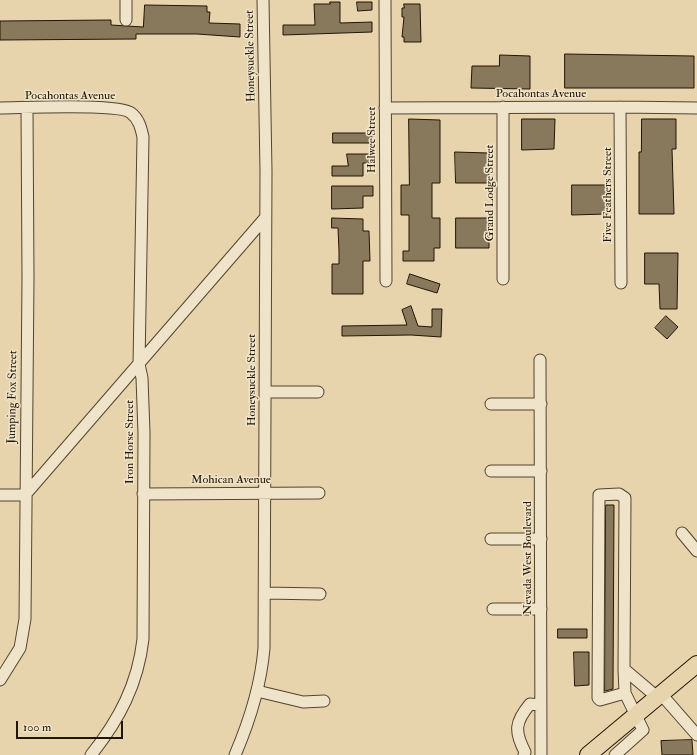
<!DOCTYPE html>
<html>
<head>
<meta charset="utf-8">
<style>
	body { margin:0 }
	#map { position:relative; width:697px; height:755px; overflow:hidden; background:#e7d4ac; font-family:"IM FELL Double Pica",serif }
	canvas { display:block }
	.scale { position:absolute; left:16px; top:721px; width:107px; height:18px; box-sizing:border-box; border:2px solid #221505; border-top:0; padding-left:5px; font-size:12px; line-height:14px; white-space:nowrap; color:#221505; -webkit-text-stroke:3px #efe3c9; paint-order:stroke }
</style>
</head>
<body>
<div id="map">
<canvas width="697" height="755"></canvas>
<div class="scale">100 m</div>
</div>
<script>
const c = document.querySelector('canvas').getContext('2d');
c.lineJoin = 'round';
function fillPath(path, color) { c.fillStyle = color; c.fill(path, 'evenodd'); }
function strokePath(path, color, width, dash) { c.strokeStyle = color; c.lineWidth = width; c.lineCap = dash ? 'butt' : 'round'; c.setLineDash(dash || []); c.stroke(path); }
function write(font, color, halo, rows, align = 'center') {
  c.font = font + ' "IM FELL Double Pica",serif'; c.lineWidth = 3; c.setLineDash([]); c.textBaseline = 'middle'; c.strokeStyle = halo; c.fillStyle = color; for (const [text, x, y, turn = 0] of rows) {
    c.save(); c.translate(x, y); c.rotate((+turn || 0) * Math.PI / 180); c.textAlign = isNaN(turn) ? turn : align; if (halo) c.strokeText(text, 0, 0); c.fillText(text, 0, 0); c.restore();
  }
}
const building = new Path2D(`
	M330,2h10v21l32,-1v10l-89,3v-10h32l-1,-21h16z
	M357,2h15v8l-14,1z
	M404,4h16l1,38h-17v-5h-2l2,-20h-2v-9h2z
	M145,5l62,1v6h3l-1,11 31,1v13l-43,-3h-61v5l-136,1v-19l111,-1v5l32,2z
	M565,54l129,2v32h-129z
	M500,55l30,1v33l-59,-1 1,-22h27z
	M409,119l31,1v63h-8v35h8v30h-6v13h-31v-10h6v-36h-8v-30h8z
	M522,119h33l-1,30 -32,1z
	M642,119h34v30h-4l2,65h-35v-62h2z
	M333,133h39v10h-39z
	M455,152l34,1v30h-33z
	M347,154h25v9h-9v13h-31v-10h16z
	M572,185h34l1,29 -35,1z
	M332,186h41v10h-10v12l-31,1z
	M332,218l31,1v12h6l1,30h-7v33h-31v-30h7v-13l-1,-23h-6z
	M456,218h33v30h-33z
	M645,253h33l-1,56h-17l-1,-25h-14z
	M410,274l30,10 -3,9 -30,-9z
	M411,306l7,20 14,1v-18h10l-1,28 -30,-2 -69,1v-10l65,-1 -5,-15z
	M666,316l12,11 -11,12 -12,-11z
	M606,505h8l-1,184 -8,2z
	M558,629h29v9h-29z
	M574,652h15v33l-14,1z
	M692,740l1,15h-31l-1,-14z`);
const minor = new Path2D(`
	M126,0v20
	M385,0l1,281
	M503,107v172
	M620,107l1,176
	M0,108c21,0 119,-5 131,5 8,6 10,15 12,24l-4,227 3,14 2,55 -1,206c-5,45 -24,81 -52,116
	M385,108l235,-1 77,1
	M540,360l1,395
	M265,392h53
	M491,404h50
	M491,471h50
	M143,494l176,-1
	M0,495h25l240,-277
	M682,533l15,18
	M491,539h50
	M265,593l55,1
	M493,609h48
	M0,680l20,-32 5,-29 3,-341 -1,-170
	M257,691l46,11 21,-1
	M625,693l-25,7 -2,-2 1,-203 20,-1 6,4 -1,171 33,28
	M661,694l36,41
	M235,755c15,-35 26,-70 29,-107l2,-477 -3,-171
	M524,755l1,-3c-11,-21 -10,-30 5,-48l11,1
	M615,755l28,-25 -18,-37 -1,-24`);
const highway = new Path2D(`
	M588,755l109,-91`);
const streetNames = [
	["Honeysuckle Street",251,56,-91],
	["Pocahontas Avenue",541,94],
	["Pocahontas Avenue",70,96],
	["Halwee Street",372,140,-90],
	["Grand Lodge Street",490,193,-90],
	["Five Feathers Street",608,195,-90],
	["Honeysuckle Street",252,380,-90],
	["Jumping Fox Street",13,397,-89],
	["Iron Horse Street",130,442,-90],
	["Mohican Avenue",231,480],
	["Nevada West Boulevard",528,558,-90]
];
fillPath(building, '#88785c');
strokePath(building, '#221505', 1);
strokePath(minor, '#53452f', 13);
strokePath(highway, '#221505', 18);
strokePath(minor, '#efe3c9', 11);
strokePath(highway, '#e7d4ac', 16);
write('12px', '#221505', '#efe3c9', streetNames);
</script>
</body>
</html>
